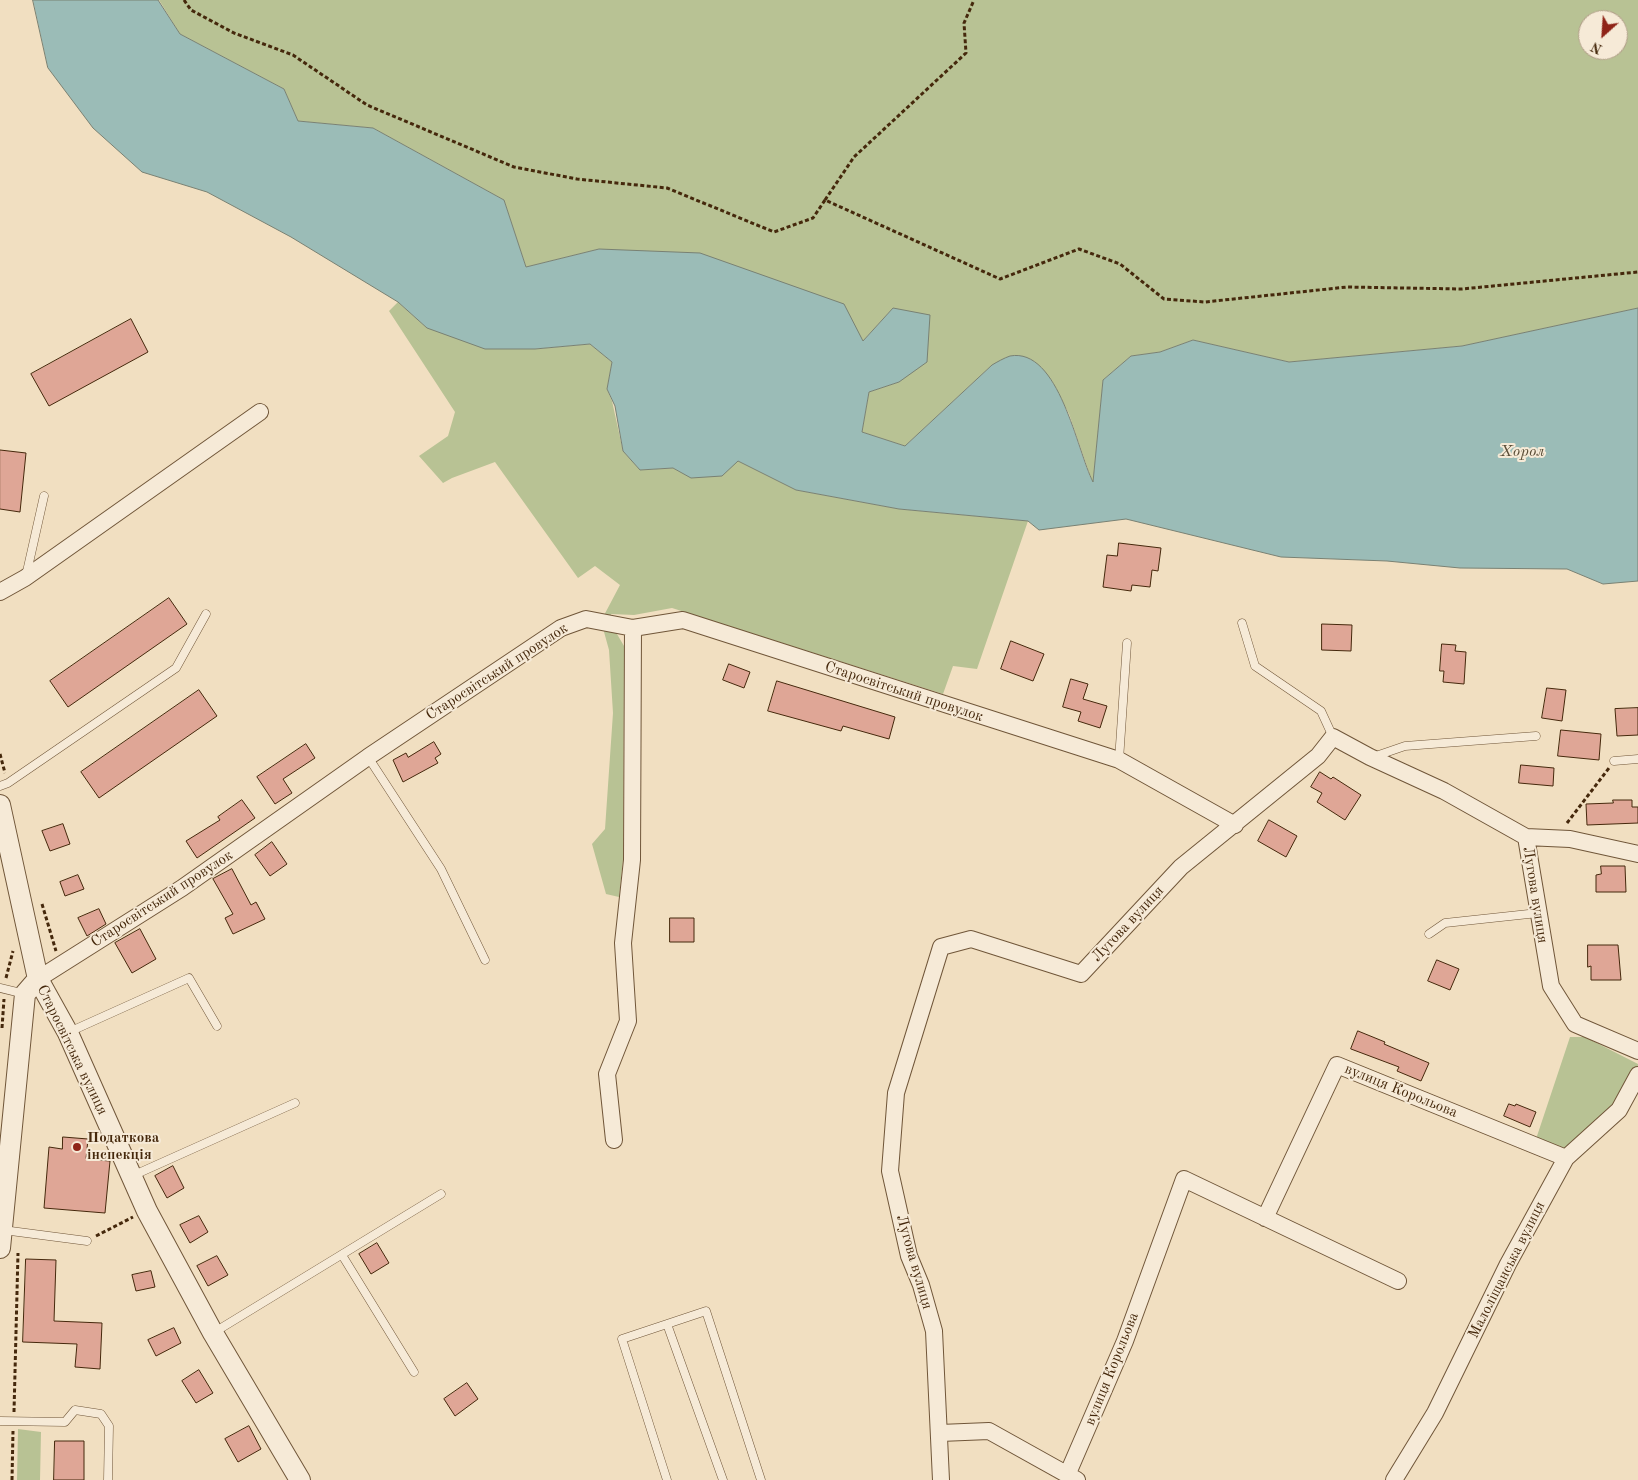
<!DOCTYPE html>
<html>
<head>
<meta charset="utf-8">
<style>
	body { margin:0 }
	#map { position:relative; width:1638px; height:1480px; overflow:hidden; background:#f1dfc1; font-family:"Old Standard TT",serif }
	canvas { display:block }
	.north { position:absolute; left:1578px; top:10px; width:50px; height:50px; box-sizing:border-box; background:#f6ead7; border:1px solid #af9c86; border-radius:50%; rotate:206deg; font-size:14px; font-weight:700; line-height:20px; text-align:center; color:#45280c }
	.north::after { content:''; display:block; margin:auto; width:18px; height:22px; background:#8f2418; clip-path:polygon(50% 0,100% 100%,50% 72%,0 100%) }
</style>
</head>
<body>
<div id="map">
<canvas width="1638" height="1480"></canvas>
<div class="north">N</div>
</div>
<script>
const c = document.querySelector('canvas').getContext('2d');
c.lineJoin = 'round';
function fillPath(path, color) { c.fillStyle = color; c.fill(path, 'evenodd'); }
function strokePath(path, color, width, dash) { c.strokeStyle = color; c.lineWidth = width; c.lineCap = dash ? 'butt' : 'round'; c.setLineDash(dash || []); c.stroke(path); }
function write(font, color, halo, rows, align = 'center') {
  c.font = font + ' "Old Standard TT",serif'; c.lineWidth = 4; c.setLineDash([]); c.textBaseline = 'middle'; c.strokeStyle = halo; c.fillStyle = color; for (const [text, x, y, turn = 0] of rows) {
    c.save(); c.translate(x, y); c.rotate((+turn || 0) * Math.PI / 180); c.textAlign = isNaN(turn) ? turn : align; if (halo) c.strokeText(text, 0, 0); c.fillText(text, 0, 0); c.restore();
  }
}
const green = new Path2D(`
	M159,0h1479v308l-176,38 -173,16 -96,-22 -33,12 -29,4 -28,24 -10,104 -24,-70 -17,-33 -22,-22 -38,6 -87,81 -43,-14 7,-40 30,-10 -6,-74 -30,33 -264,-92 -73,18 -22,-67 -131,-72 -75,-7 -14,-32 -104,-55zM1588,20h30v30h-30z
	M398,302l29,26 108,21 55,-5 22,18 -5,27 5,12 11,50 17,19 33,-2 19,10 46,-17 58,29 103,19 129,12 -51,148 -24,-3 -10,28 -271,-86 -38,7 -23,-1 -1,8 14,24 -1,214 -4,37 -13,-3 -14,-50 13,-15 8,-116 -4,-63 -8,-29 19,-36 -25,-19 -17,12 -83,-116 -43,16 -9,5 -24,-27 29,-20 7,-24 -66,-101z
	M1570,1037h15l53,27c0,41 -45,70 -72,94l-32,-13z
	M18,1429l23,3 -1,48h-23z`);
const water = new Path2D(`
	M33,0h125l22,34 104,55 14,32 75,7 131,72 22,67 73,-18 101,4 144,51 19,37 30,-33 37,7 -3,47 -28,20 -30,10 -7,40 43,14 87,-81c5,-3 12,-7 18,-9 49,-9 67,95 83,126l10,-102 28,-24 29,-4 33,-12 96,22 173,-16 176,-38v273l-35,3 -36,-15 -107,-1 -73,-7 -106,-4 -155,-38 -87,11 -11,-9 -129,-12 -103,-19 -58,-29 -16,15 -31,2 -18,-10 -33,2 -17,-19 -8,-45 -8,-17 5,-27 -22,-18 -55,5h-50l-58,-21 -29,-26 -107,-65 -84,-45 -65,-20 -49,-44 -45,-60z`);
const building = new Path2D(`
	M131,319l17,33 -99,54 -18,-32z
	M0,450l26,3 -6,59 -20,-3z
	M1119,543l42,5 -3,23 -6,-1 -2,17 -18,-2 -1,6 -28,-4 4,-32 10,1z
	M169,598l18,26 -119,83 -18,-26z
	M1322,624l30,1 -1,26 -29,-1z
	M1011,641l33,13 -11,27 -32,-12z
	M1442,644l14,1 -1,6 11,1 -2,32 -21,-2 1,-11h-4z
	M729,664l21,8 -6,16 -21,-8z
	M1071,679l17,5 -5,15 24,7 -7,22 -22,-7 3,-9 -18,-5z
	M777,681l118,36 -6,22 -46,-13 -2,5 -73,-20z
	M1547,688l19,2 -4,31 -20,-3z
	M199,690l18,26 -118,82 -18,-26z
	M1638,708v27l-21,1 -2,-27z
	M1561,730l40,4 -2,26 -41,-4z
	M434,742l7,12 -6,4 3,5 -35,19 -10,-22 13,-7 2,4z
	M306,744l9,14 -32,21 9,14 -17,11 -18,-27z
	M1521,765l33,3 -1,18 -34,-3z
	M1320,772l11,7 2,-2 28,18 -16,25 -28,-18 5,-9 -11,-6z
	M242,800l13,18 -58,40 -11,-17 34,-21 -2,-3z
	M1613,800h19v7h6v16l-51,2 -1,-21 27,-1z
	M1269,820l28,16 -11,21 -28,-16z
	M63,824l7,20 -20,7 -8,-20z
	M272,842l15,22 -17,12 -15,-21z
	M1601,866h24l1,26h-30v-17l5,-1z
	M232,869l19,36 5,-3 9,17 -32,15 -8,-16 8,-4 -20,-35z
	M78,875l6,14 -19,7 -5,-14z
	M99,909l7,15 -19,12 -9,-18z
	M670,918h24v24h-24z
	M140,929l16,30 -24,14 -17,-30z
	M1588,945h30l3,35h-30v-14l-3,1z
	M1437,960l22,9 -9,21 -22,-9z
	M1358,1031l27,11 -1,2 45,19 -8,18 -24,-10 2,-4 -48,-18z
	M1509,1104l6,2 1,-2 20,8 -6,15 -26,-11z
	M63,1137l25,2 -2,20 24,2 -5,52 -61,-5 5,-61 13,2z
	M173,1166l11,22 -17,10 -12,-22z
	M199,1216l9,16 -18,11 -10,-18z
	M377,1243l12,20 -18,11 -12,-20z
	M217,1256l11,19 -20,11 -11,-20z
	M26,1259l30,1 -2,61 48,2 -2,46 -25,-2 2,-23 -54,-2z
	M151,1271l4,16 -19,4 -4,-16z
	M174,1328l7,15 -25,13 -8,-16z
	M199,1370l14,23 -17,10 -14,-22z
	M467,1383l11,16 -23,17 -11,-17z
	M249,1426l12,23 -23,13 -13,-23z
	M55,1441h29v39h-30z`);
const path = new Path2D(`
	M184,0l7,10 43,23 59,22 74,50 147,62 63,12 90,9 107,44 39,-14 12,-18 175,79 79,-30 41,15 44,35 41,3 142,-15 115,2 176,-17
	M825,200l29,-43 112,-104 -2,-30 10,-23
	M0,754l5,19
	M1567,823l42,-55
	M42,904l14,47
	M6,978l7,-27
	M2,1028l2,-29
	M96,1236l37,-19
	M14,1412l4,-159
	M12,1480l1,-49`);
const service = new Path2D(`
	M26,576l18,-80
	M1242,623l13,43 66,45 12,26
	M368,757l73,112 44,91
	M1373,757l32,-11 131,-10
	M1119,760l8,-117
	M1614,761l24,-2
	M0,786l8,-3 168,-115 30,-54
	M1429,934l16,-11 93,-10
	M0,988l25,6
	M69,1032l120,-54 28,48
	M132,1176l163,-73
	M3,1230l84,11
	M342,1255l72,117
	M667,1324l56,156
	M213,1333l228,-139
	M0,1421l65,1 10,-12 26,4 8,12 -1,54
	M667,1480l-45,-141 84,-28 55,169`);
const minor = new Path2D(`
	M0,592l25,-14 235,-166
	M1526,837l25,149 24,38 63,27
	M38,979l144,-91 186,-131 193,-129 25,-9 47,9 50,-8 436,140 116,65
	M614,1140l-7,-66 21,-53 -5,-78 9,-83 1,-232
	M1265,1218l72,-153 229,93
	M940,1433l49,-2 88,49
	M1068,1473l57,-132 59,-162 214,102
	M941,1480l-7,-149 -13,-46 -12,-29 -19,-85 6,-78 45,-146 30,-8 110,35 100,-107 137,-111 15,-19 37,20 74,34 82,46 44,2 68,15
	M1394,1480l41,-67 73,-149 58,-106 53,-48 19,-35`);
const tertiary = new Path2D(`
	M0,805l38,174 30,54 79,178 66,122 87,147
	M0,1248l25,-254 13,-15`);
const markers = [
	[77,1147,5,"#8f2418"]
];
const streetNames = [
	["Старосвітський провулок",497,672,-33],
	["Старосвітський провулок",904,692,18],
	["Лугова вулиця",1535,895,81],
	["Старосвітський провулок",162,899,-33],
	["Лугова вулиця",1128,924,-47],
	["Старосвітська вулиця",72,1050,64],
	["вулиця Корольова",1401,1091,22],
	["Лугова вулиця",914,1262,74],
	["Малоліщанська вулиця",1507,1270,-63],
	["вулиця Корольова",1112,1369,-68]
];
const poiNames = [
	["Податкова",87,1138],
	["інспекція",87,1155]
];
const waterNames = [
	["Хорол",1522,452]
];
fillPath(green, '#b8c294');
fillPath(water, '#9bbcb7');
strokePath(water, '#798173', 1);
fillPath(building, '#dfa696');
strokePath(building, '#45280c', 1);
strokePath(service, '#705639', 9);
strokePath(minor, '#705639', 18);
strokePath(tertiary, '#705639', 22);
strokePath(path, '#45280c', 3, [4, 2.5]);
strokePath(service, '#f6ead7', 8);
strokePath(minor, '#f6ead7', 16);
strokePath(tertiary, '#f6ead7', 20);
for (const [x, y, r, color] of markers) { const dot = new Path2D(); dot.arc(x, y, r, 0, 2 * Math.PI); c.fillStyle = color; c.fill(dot); strokePath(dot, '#f6ead7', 2); }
write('15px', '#45280c', '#f6ead7', streetNames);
write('bold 15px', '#45280c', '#f6ead7', poiNames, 'left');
write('italic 16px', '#5a4d37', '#f6ead7', waterNames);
</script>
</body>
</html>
